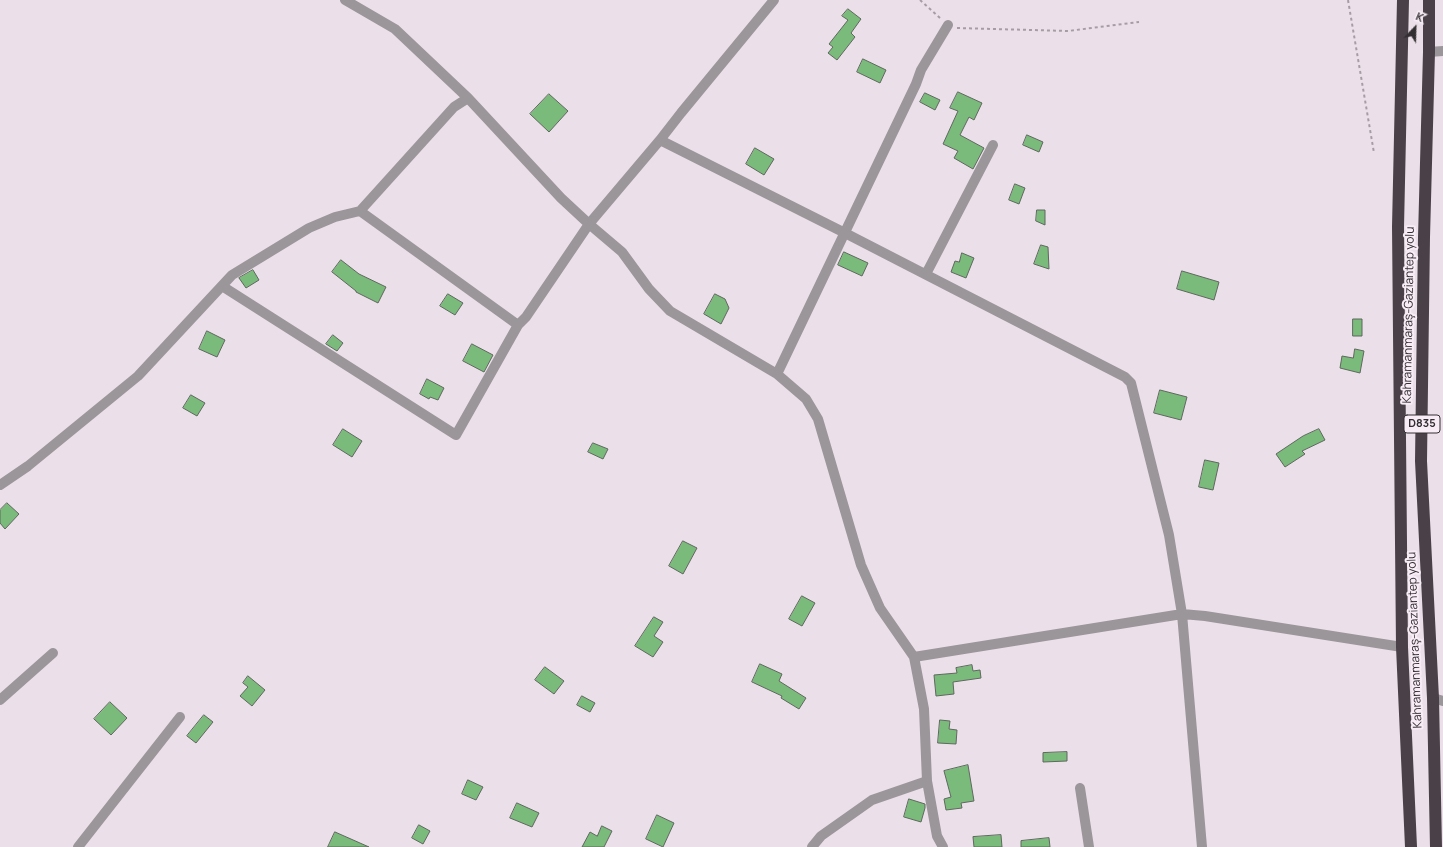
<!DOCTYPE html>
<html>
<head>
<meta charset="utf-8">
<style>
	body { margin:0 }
	#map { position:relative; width:1443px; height:847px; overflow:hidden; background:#ebe0e9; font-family:Manrope,sans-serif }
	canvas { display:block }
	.north { position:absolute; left:1395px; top:8px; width:40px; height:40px; -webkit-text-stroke:3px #f8edf6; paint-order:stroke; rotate:23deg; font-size:11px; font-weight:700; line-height:16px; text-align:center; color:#322e31 }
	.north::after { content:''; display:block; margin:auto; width:14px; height:18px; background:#322e31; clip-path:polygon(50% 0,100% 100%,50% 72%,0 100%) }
</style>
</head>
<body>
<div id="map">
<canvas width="1443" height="847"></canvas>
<div class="north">K</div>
</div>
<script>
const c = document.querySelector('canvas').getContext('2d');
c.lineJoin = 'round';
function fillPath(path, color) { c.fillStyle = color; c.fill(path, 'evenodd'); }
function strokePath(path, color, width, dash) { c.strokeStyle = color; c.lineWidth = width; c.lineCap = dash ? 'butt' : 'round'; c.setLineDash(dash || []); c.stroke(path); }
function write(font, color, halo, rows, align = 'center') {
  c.font = font + ' Manrope,sans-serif'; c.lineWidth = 4; c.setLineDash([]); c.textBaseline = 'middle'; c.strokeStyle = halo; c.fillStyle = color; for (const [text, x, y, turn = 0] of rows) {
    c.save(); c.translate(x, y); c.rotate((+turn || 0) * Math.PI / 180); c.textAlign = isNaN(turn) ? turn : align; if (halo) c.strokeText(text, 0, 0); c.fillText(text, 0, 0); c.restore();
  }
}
const building = new Path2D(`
	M848,9l13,10 -10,14 4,4 -18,23 -9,-7 5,-6 -4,-3 19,-24 -6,-4z
	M863,59l23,11 -6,13 -23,-11z
	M958,92l24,11 -8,17 -5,-3 -9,18 24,13 -11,21 -19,-11 4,-7 -15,-7 15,-33 -8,-3z
	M925,93l15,7 -5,10 -15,-8z
	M549,94l19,17 -19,21 -19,-18z
	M1027,135l16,7 -4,10 -16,-7z
	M755,148l19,11 -10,16 -18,-11z
	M1015,184l10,4 -6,16 -10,-4z
	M1037,210h8v15l-9,-4z
	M1041,245l7,2 1,22 -15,-5z
	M844,252l24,11 -6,13 -24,-11z
	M962,253l12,5 -8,20 -15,-6 4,-11 4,1z
	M341,260l18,14 27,13 -8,16 -22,-11v-1l-24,-19z
	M253,270l6,10 -13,8 -7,-10z
	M1182,271l37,11 -5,18 -37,-11z
	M448,294l15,9 -8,12 -15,-9z
	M715,294l10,5 4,9 -8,16 -17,-10z
	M1353,319h9v17h-9z
	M207,331l18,9 -8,17 -18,-8z
	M333,335l10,8 -6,8 -11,-7z
	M472,344l21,11 -9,17 -21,-11z
	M1355,349l9,2 -4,22 -20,-5 2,-12 11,2z
	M427,379l17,9 -6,12 -8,-3 -1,2 -9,-5z
	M1160,390l27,7 -6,23 -27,-7z
	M191,395l14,8 -8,13 -14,-8z
	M343,429l19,12 -10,16 -19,-12z
	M1319,429l6,11 -23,11 3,3 -20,13 -9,-13 27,-18z
	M593,443l15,6 -5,10 -15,-7z
	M1205,460l14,3 -6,27 -14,-3z
	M7,503l12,11 -14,15 -5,-6v-13z
	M683,541l14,7 -14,26 -14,-8z
	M802,596l13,7 -13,23 -13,-7z
	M654,617l9,5 -9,14 9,6 -10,15 -18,-11z
	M760,664l22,10 -3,7 27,17 -7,11 -18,-11 1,-2 -30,-14z
	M972,665l1,6 7,-1 1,8 -28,4 1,12 -18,2 -2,-21 23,-2 -1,-5z
	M545,667l19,14 -10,13 -19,-14z
	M248,676l17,14 -13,16 -12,-10 8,-9 -5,-4z
	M582,696l13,7 -5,9 -13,-7z
	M110,702l17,16 -16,17 -17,-16z
	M204,715l9,7 -17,21 -9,-7z
	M940,720l10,1 -1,8 8,1 -1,14 -18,-1z
	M1067,752v9l-24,1v-9z
	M968,765l6,36 -13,2 1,5 -16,2 -2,-11 7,-2 -7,-26z
	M468,780l15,7 -7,13 -14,-6z
	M909,799l16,5v4l-4,14 -17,-5z
	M517,803l22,10 -7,14 -22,-9z
	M657,815l17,8 -11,24 -17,-8z
	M419,825l11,6 -7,13 -11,-6z
	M602,826l10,5 -8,16h-22l8,-15 7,4z
	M335,832l34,15h-41z
	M1001,835l1,12h-28l-1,-10z
	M1049,838l1,9h-29v-6z`);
const path = new Path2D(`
	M920,0l21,19
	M1348,0l26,153
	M957,28l111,3 71,-9`);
const minor = new Path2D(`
	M345,0l50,29 73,69 93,100 28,26 71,-84 21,-27 93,-113
	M1429,52l14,-1
	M660,140l185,93 280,144 6,6 38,152 13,79 20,233
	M360,211l158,114
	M926,274l67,-129
	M222,286l234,149 62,-110 8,-8 63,-93 33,28 27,37 21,22 107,63 29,25 12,20 43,146 19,43 34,49 10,52 3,72 10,55 6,11
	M777,374l139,-290 5,-14 27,-45
	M0,485l28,-19 110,-90 94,-101 77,-47 26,-11 25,-6 94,-104 14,-9
	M914,657l268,-43 23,2 197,31
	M1433,698l10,3
	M0,700l53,-47
	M1080,788l9,59
	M78,847l102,-130
	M812,847l9,-11 51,-36 55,-19`);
const highway = new Path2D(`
	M1403,0l-5,227 1,107 3,313 9,200
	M1429,0v52l-5,185 -3,224 12,237 3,149`);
const shields = [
	[1422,424,36]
];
const shieldNames = [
	["D835",1422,424]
];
const streetNames = [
	["Kahramanmaraş-Gaziantep yolu",1409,315,-89],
	["Kahramanmaraş-Gaziantep yolu",1415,640,-92]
];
fillPath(building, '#7aba7b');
strokePath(building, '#5f675f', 1);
strokePath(path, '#a69da4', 2, [3, 3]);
strokePath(minor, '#9b969a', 10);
strokePath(highway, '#4a4148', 12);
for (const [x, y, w] of shields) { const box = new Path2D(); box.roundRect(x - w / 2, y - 9, w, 18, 3); c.fillStyle = '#f8edf6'; c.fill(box); strokePath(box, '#322e31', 1); }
write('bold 11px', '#322e31', null, shieldNames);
write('12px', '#322e31', '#f8edf6', streetNames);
</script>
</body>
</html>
